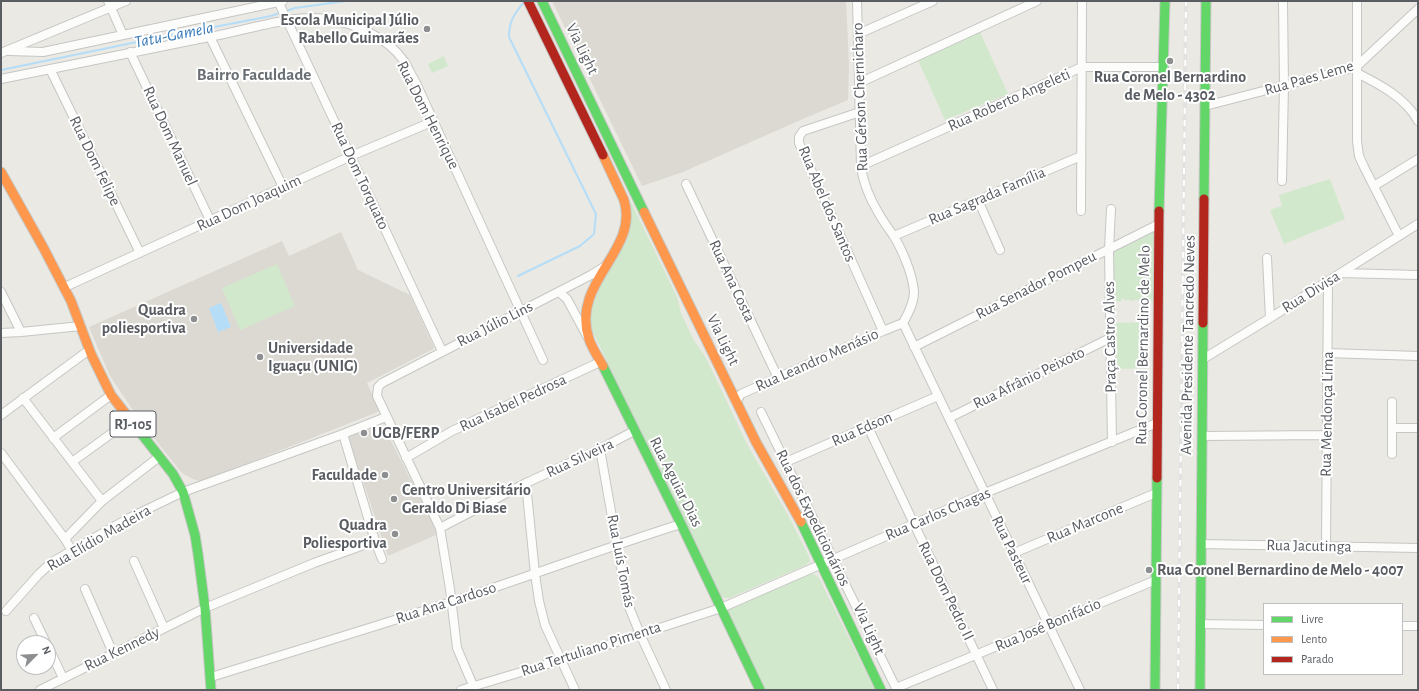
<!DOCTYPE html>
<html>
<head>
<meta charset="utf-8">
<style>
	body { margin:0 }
	#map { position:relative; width:1419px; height:691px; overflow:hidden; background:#eae9e3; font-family:"Alegreya Sans",sans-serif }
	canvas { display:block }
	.frame { position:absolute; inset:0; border:2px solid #595d62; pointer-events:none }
	.legend { position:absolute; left:1263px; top:603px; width:140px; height:72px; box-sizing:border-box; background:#fff; border:1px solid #bdbec0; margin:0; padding:5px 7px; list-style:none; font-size:12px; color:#595d62 }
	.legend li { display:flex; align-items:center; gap:8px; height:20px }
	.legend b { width:20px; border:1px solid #bdbec0 }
	.north { position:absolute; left:16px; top:635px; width:40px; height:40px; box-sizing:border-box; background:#fff; border:1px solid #bdbec0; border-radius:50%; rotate:66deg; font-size:11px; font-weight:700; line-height:16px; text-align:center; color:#595d62 }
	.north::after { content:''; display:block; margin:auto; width:14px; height:18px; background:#8c8e8f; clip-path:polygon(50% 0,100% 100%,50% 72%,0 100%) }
</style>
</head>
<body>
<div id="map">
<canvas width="1419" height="691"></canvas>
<div class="frame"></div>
<ul class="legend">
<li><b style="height:5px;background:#63d668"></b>Livre</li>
<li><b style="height:5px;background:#ff974d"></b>Lento</li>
<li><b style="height:5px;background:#b3261e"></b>Parado</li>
</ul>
<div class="north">N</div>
</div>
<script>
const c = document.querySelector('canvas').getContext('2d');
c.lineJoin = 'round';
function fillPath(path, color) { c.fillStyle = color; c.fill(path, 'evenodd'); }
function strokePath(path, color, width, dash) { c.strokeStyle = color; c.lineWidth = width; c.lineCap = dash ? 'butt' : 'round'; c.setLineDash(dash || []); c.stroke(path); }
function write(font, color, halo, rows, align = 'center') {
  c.font = font + ' "Alegreya Sans",sans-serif'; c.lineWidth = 4; c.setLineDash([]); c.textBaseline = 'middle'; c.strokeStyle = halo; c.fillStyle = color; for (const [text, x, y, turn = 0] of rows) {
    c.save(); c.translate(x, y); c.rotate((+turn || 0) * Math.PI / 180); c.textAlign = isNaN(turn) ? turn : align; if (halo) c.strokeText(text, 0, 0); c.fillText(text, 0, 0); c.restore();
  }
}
const education = new Path2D(`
	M552,1h294l3,63 -1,36 -52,22 -113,50 -41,14z
	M341,232l17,38 52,25 24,52 -1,2 -66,34 12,26 -1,3 -173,68 -5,1 -7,-2 -8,-4 -4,-3 -42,-53 -29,-43 -21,-49 193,-86 7,15z
	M383,425l55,109 -50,22 -40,-119z`);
const green = new Path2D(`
	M980,32l28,62 -63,26 -27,-60z
	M444,56l4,10 -16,7 -4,-9z
	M1330,179l15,40 -61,25 -14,-34 12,-4 -3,-11z
	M630,200l47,97 4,16 12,26 13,19 42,88 41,71 20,40 1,4 -4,4 -77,33c-7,0 -10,-2 -13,-8l-124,-260c-6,-36 23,-62 36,-93 4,-13 3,-25 2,-37z
	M1153,231l2,1v70h-10l-3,-4 -4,3 -2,-2 -2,2 -2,-1 -2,1 -2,-2 -2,2 -4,-4v4l-10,1 -1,-49 4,-4z
	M277,264l18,42 -55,24 -18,-42z
	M1149,322v46l-33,1 -1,-46z
	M809,574h5l5,4 56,112h-112l-37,-79 3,-2z`);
const water = new Path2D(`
	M221,303l10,24 -13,5 -9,-24z`);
const stream = new Path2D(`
	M286,11l9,-3 51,-7
	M1,70l141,-29 129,-25 11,-4
	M518,276l62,-30 14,-12 2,-20 -87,-177c0,-16 5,-22 14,-34h2`);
const street = new Path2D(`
	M108,1l15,34
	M278,1l164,350
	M857,1l4,165c2,18 9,33 18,48 4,7 9,14 14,21 9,14 20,40 21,57 0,11 -6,22 -11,31
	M1357,1v140l2,15 5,11 35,69
	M858,34l75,-33
	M210,37l73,150
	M9,51l34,1 240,-51
	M130,52l80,168
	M1,53l125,-52
	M50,69l90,184
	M1357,73c22,11 49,25 61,48
	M1,79c69,-14 139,-28 208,-42 35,-6 83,-23 117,-18 29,4 61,18 78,42 4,7 8,15 12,22l127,277
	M859,83l178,-82
	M1205,106l151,-39 62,-58
	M860,112l-57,19 -4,6v6l84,188
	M861,166l221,-99h82
	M1282,181l2,-95 -1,-85
	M686,184l92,194
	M1374,186l44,-27
	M978,200l22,50
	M1111,209l-2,40 3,193
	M1081,211l1,-210
	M894,236l187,-80
	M1267,258l3,60
	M1341,273l77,2
	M65,287l286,-131 83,-35
	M1,292l20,40
	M559,292l8,7 20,37
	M903,323l177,367
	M1,333l20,-1 60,-6
	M914,347l245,-123
	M1327,353l91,3
	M1203,359l67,-41 148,-94
	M23,398l79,103
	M736,402l5,-8 142,-63 20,-8
	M1392,402v52
	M761,412l136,278
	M1,415l88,-65
	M949,418l161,-80
	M868,427l125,263
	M1393,428h25
	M343,434l32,107 7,18
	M1202,436l124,-1
	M53,438l58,-43
	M600,449l27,153 13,32 26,56
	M1,453l64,86 7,12
	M406,458l46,-27 148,-69
	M72,462l58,-42
	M786,462l152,-66
	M526,483l9,91 4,27 6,24 30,65
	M440,528l86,-45 74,-34 34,-18
	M65,539l37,-38 57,-44
	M1201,544l217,4
	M1326,547l2,-266
	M1014,553l142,-60
	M134,561l30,67
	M85,589l28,64
	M6,611l33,-37 13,-12 77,-44 54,-26 160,-58 43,-17
	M34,618l12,25
	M1200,624l64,1
	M1402,626h16
	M48,646l15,32
	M211,677c80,-25 160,-49 240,-75 77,-25 153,-54 230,-78
	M896,688l260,-108
	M40,690l165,-82 109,-45 61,-22
	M461,690l100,-30 160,-52 264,-115 172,-70
	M475,690l-18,-42 -7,-59 -10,-61 -63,-132 1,-9 4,-4 209,-108 13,-8`);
const fast = new Path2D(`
	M542,1l102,211
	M1204,199l2,-198
	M1159,211l6,-210
	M603,366l78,158 79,166
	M125,413l48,61 10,18 12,43 3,19 7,54 6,82
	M801,522l80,168
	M1155,690l2,-212
	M1200,690l3,-367`);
const slow = new Path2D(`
	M1,172l42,75 28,54 20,53 20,41 14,18
	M644,212l112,230 45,80
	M603,366c-5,-9 -11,-18 -14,-27 -19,-57 51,-88 35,-139l-21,-45`);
const jam = new Path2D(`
	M528,1l75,154
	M1203,323l1,-124
	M1157,478l2,-267`);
const rail = new Path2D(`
	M1178,690l8,-689`);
const markers = [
	[427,29,4,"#8c8e8f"],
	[1170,61,4,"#8c8e8f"],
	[194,319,4,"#8c8e8f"],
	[260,357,4,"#8c8e8f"],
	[364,433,4,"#8c8e8f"],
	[385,475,4,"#8c8e8f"],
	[394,499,4,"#8c8e8f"],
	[395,534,4,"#8c8e8f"],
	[1149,570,4,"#8c8e8f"]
];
const shields = [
	[133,424,46]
];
const shieldNames = [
	["RJ-105",133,424]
];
const poiNames = [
	["Escola Municipal Júlio",419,20],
	["Rabello Guimarães",419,38],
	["Rua Coronel Bernardino",1170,77,"center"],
	["de Melo - 4302",1170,95,"center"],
	["Quadra",186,310],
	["poliesportiva",186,328],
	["Universidade",268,348,"left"],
	["Iguaçu (UNIG)",268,366,"left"],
	["UGB/FERP",372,433,"left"],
	["Faculdade",377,475],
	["Centro Universitário",402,490,"left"],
	["Geraldo Di Biase",402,508,"left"],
	["Quadra",387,525],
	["Poliesportiva",387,543],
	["Rua Coronel Bernardino de Melo - 4007",1157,570,"left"]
];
const streetNames = [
	["Via Light",582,49,64],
	["Rua Paes Leme",1309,78,-16],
	["Rua Gérson Chernicharo",860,97,-92],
	["Rua Roberto Angeleti",1009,100,-24],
	["Rua Dom Henrique",428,115,63],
	["Rua Dom Manuel",170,136,65],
	["Rua Dom Felipe",95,161,64],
	["Rua Dom Torquato",360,176,65],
	["Rua Sagrada Família",987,196,-23],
	["Rua Dom Joaquim",249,203,-25],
	["Rua Abel dos Santos",827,204,67],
	["Rua Ana Costa",732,281,65],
	["Rua Senador Pompeu",1036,285,-27],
	["Rua Divisa",1311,292,-32],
	["Rua Júlio Lins",495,324,-27],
	["Praça Castro Alves",1110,337,-91],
	["Via Light",723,340,64],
	["Rua Coronel Bernardino de Melo",1143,345,-89],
	["Avenida Presidente Tancredo Neves",1188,345,-89],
	["Rua Leandro Menásio",817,360,-24],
	["Rua Afrânio Peixoto",1029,378,-26],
	["Rua Isabel Pedrosa",513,403,-25],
	["Rua Mendonça Lima",1327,414,-89],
	["Rua Edson",862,429,-24],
	["Rua Silveira",580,458,-25],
	["Rua Aguiar Dias",676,482,63],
	["Rua Carlos Chagas",938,514,-23],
	["Rua dos Expedicionários",813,518,64],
	["Rua Marcone",1085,523,-23],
	["Rua Elídio Madeira",99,538,-30],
	["Rua Jacutinga",1309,546,1],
	["Rua Pasteur",1012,550,64],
	["Rua Luís Tomás",621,561,79],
	["Rua Dom Pedro II",946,591,64],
	["Rua Ana Cardoso",446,603,-18],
	["Rua José Bonifácio",1048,625,-23],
	["Via Light",869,629,65],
	["Rua Kennedy",122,649,-26],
	["Rua Tertuliano Pimenta",591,649,-18]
];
const waterNames = [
	["Tatu-Gamela",174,35,-11]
];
const neighbourhoodNames = [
	["Bairro Faculdade",254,75]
];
fillPath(education, '#dcd9d2');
fillPath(green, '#d1e8cc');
fillPath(water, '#b5ddf7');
strokePath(stream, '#b5ddf7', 2);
strokePath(street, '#c6c6c4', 10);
strokePath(fast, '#c6c7c5', 11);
strokePath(slow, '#c6c7c5', 11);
strokePath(jam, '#c6c7c5', 11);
strokePath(street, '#fcfcfb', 8);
strokePath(fast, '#63d668', 9);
strokePath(slow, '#ff974d', 9);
strokePath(jam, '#b3261e', 9);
strokePath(rail, '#e2e2e1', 3.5);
strokePath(rail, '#fff', 2, [6]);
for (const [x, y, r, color] of markers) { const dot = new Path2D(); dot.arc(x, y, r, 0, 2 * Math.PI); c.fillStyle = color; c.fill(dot); strokePath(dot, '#fff', 1.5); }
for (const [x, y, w] of shields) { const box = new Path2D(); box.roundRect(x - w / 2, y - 13, w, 26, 3); c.fillStyle = '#fff'; c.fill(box); strokePath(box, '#595d62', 1); }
write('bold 15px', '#595d62', null, shieldNames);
write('bold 16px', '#595d62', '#fff', poiNames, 'right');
write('16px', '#595d62', '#fff', streetNames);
write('italic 17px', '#3679b7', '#fff', waterNames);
write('bold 17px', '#6a6f74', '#fff', neighbourhoodNames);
</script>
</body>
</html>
